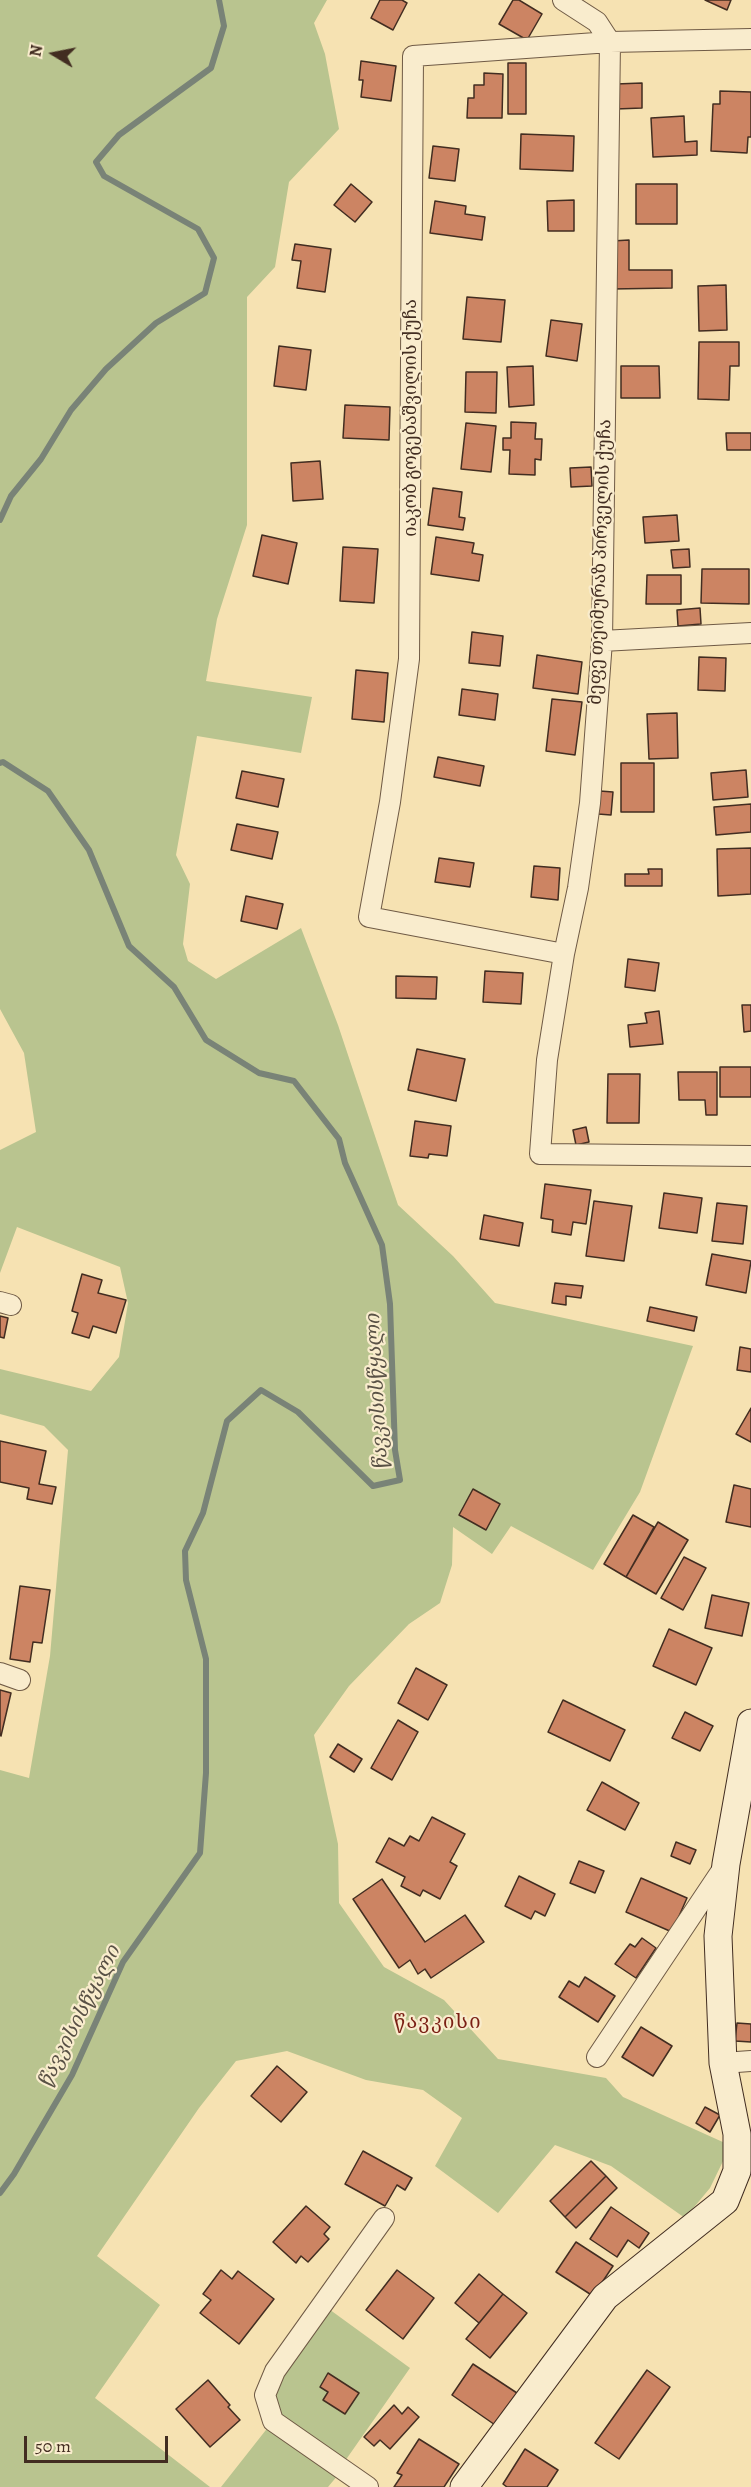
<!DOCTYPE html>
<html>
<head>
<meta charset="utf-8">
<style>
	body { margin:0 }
	#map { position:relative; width:751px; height:2487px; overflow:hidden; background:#f6e2b2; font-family:Alegreya,serif }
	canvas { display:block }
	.north { position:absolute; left:24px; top:24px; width:60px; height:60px; -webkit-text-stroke:4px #f9eccd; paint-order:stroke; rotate:280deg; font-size:16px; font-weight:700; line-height:24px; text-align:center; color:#422d21 }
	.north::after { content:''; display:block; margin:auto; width:21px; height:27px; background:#422d21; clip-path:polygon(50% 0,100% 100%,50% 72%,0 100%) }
	.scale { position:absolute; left:24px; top:2436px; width:144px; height:27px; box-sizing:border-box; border:3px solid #422d21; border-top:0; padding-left:8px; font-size:18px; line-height:21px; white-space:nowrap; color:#422d21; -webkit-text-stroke:4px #f9eccd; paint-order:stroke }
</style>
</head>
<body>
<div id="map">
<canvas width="751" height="2487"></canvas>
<div class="north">N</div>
<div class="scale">50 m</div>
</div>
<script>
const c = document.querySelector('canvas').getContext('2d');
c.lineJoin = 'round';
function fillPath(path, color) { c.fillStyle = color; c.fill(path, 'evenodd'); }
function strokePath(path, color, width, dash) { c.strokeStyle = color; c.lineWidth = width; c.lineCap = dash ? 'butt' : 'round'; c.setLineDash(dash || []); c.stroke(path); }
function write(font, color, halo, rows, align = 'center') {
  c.font = font + ' Alegreya,"Noto Serif Georgian",serif'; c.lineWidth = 4.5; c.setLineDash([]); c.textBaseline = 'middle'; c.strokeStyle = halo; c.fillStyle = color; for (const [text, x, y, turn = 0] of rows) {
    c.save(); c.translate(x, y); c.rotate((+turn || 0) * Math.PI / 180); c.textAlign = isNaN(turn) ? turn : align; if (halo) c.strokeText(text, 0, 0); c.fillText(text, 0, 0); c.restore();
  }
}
const green = new Path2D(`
	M0,0h327l-13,23 11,31 14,75 -50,53 -14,85 -28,30v228l-30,94 -11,62 106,16 -11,56 -104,-17 -21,119 14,29 -7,60 5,17 28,18 85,-51 37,97 60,180 55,51 42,47 198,43 -53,146 -47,78 -82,-44 -19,28 -39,-27 -1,38 -12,38 -31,21 -60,62 -35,49 24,109 1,59 45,64 60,33 54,59 108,19 17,19 102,46v14l-15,31 -25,30 -74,-52 -56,-21 -57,68 -63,-47 27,-48 -39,-28 -57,-10 -79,-29 -51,10 -37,47 -102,148 63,49 -65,93 115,89h-210v-717l29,8 21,-122 18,-206 -24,-24 -44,-12v-45l91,22 28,-34 9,-54 -8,-36 -103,-40 -17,46v-123l36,-18 -12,-79 -24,-44z
	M322,2304l88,64 -65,93 -2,8 -15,18h-107l52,-66 -8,-26z`);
const stream = new Path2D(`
	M0,520l11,-24 30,-37 30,-49 35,-41 50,-46 49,-30 9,-35 -16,-29 -94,-53 -8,-14 23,-27 92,-67 13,-42 -5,-26
	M0,763l3,-1 45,29 41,59 40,96 45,41 32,53 53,33 35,8 45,58 6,24 37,82 8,59 5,146 5,30 -27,6 -75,-74 -37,-22 -34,31 -24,92 -18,38 1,29 20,79v114l-6,80 -77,109 -51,113 -58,99 -14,19`);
const building = new Path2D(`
	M380,0h22l5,3 -14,27 -22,-12z
	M513,0h6l23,14 -15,26 -28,-16z
	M705,0h26l-4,10z
	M361,61l35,5 -5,35 -30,-4 2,-17h-4z
	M508,63h18v51h-18z
	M484,73l19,1 -1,44h-35l1,-20h6v-13h10z
	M642,83v25l-26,1v-25z
	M720,91l31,1v45h-3l-1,16 -36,-2 2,-47h7z
	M684,116l1,26 12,-1v14l-44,2 -2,-39z
	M521,134l53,2 -1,35 -53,-2z
	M433,146l26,3 -4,32 -26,-3z
	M351,184l21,18 -17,20 -21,-17z
	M636,184h41v40h-41z
	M574,200v31h-26l-1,-30z
	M435,201l31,5 -1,8 20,3 -3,23 -52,-7z
	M629,240v30h43v18l-60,1v-48z
	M295,244l36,5 -6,43 -28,-4 4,-27 -9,-1z
	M726,285l1,45 -28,1 -1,-45z
	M467,297l38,3 -4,42 -38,-3z
	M551,320l31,4 -5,37 -31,-5z
	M699,342h40v24h-9l-1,34 -31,-1z
	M279,346l32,4 -5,40 -32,-4z
	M533,366l1,39 -25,2 -2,-40z
	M621,366h38l1,32h-39z
	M466,372h31l-1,41 -31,-1z
	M345,405l45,2 -1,33 -46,-2z
	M511,422l25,1 -1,16h7l-1,21 -6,-1v16l-26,-1 1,-24h-7v-12h8z
	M466,423l30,3 -5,46 -30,-3z
	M726,433h25v17h-24z
	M320,461l3,38 -30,2 -2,-38z
	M591,467l1,19 -21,1 -1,-19z
	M433,488l29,4 -3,25 6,1 -2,12 -35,-5z
	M677,515l2,26 -34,2 -2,-26z
	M262,535l35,8 -9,41 -35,-8z
	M436,537l38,6 -2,10 11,2 -4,26 -48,-7z
	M343,547l35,2 -4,54 -34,-2z
	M689,549l1,18 -17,1 -2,-18z
	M702,569h47v35l-48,-1z
	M647,575h34v29h-35z
	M700,608l1,16 -23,2 -1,-16z
	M472,632l31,4 -3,30 -31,-3z
	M537,655l45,7 -4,32 -45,-6z
	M699,657l27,1 -1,33 -27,-1z
	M356,670l32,3 -4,49 -32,-3z
	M462,689l36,5 -3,26 -36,-5z
	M552,699l30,3 -7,53 -29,-4z
	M677,713l1,45 -29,1 -2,-45z
	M438,757l46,9 -4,20 -46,-9z
	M621,763h33v49h-33z
	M746,770l2,27 -35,3 -2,-27z
	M242,771l42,8 -6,28 -42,-9z
	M600,791l13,1 -2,23 -13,-1z
	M751,804v28l-35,3 -2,-28z
	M237,824l41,8 -6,27 -41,-9z
	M751,848v46l-33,2 -1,-47z
	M439,858l35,5 -4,24 -35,-5z
	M534,866l26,2 -2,32 -27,-3z
	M648,869h14v17h-37v-12h24z
	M246,896l37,8 -6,25 -36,-8z
	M628,959l31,4 -4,28 -30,-4z
	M485,971l38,2 -2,31 -38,-2z
	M396,976l41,1 -1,22 -40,-1z
	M742,1005h9v26l-7,1z
	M659,1011l4,33 -33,3 -2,-22 19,-2 -2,-10z
	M417,1049l48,10 -9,42 -48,-11z
	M720,1067h31v30h-31z
	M678,1072h39v43h-11l-1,-15h-26z
	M608,1074h32l-1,49h-32z
	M415,1121l36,5 -4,30 -18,-2 -1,4 -18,-2z
	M586,1127l3,15 -13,3 -3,-15z
	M545,1184l46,6 -5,34 -13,-2 -2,13 -19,-3 1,-12 -12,-2z
	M664,1193l38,5 -5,35 -38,-5z
	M594,1201l38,5 -8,55 -38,-5z
	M717,1203l30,3 -4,38 -31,-3z
	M484,1215l39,8 -4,23 -39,-7z
	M712,1254l39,7 -5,32 -40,-8z
	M82,1274l20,6 -4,13 28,7 -10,33 -23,-7 -4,12 -17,-5 6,-20 -6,-2z
	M555,1283l28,3 -2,12 -15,-2v9l-14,-2z
	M650,1307l47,10 -3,14 -47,-10z
	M0,1316l8,2 -4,20 -4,-1z
	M740,1347l11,2v23l-14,-2z
	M751,1408v34l-15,-8z
	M0,1441l46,10 -7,33 17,3 -4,17 -25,-5 2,-11 -29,-6z
	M734,1485l17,4v38l-25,-5z
	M473,1489l27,15 -14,26 -27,-15z
	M633,1515l21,12 -28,50 -22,-13z
	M658,1522l30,18 -32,54 -30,-17z
	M684,1557l22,11 -23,42 -22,-12z
	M20,1586l30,4 -8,53 -9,-1 -3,20 -20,-3z
	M712,1595l37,8 -7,33 -37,-8z
	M669,1629l43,19 -16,37 -43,-19z
	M416,1668l31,17 -19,35 -30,-17z
	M0,1690l11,3 -10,43 -1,-1z
	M563,1700l62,30 -15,31 -62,-29z
	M685,1712l28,14 -13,25 -28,-13z
	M398,1720l20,12 -26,48 -21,-12z
	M338,1744l24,15 -8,13 -24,-15z
	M602,1782l37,21 -14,27 -38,-20z
	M432,1817l33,17 -15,28 7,4 -17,33 -17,-9 -3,6 -19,-10 4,-9 -29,-15 13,-24 15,8 6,-10 9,5z
	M676,1842l20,8 -6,14 -19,-8z
	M579,1861l25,10 -9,22 -25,-10z
	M519,1876l36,18 -10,22 -10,-5 -4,8 -26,-13z
	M641,1878l46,20 -15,34 -46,-20z
	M382,1879l43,63 40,-27 19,27 -53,36 -6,-9 -7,5 -8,-14 -11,8 -46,-69z
	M642,1938l14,10 -20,30 -21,-14 15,-20 5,3z
	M585,1977l30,19 -17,26 -39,-25 10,-16 10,6z
	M737,2023l14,1v18l-16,-1z
	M641,2027l31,19 -19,30 -31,-19z
	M277,2066l30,26 -26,30 -30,-26z
	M705,2107l15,8 -10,17 -14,-9z
	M363,2151l49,27 -7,12 -8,-5 -12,21 -40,-22z
	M591,2161l15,15 -41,41 -15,-16z
	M606,2176l11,12 -41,40 -11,-11z
	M306,2206l24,21 -6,7 5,5 -21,23 -7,-6 -5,7 -23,-21z
	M611,2207l38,26 -10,15 -11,-8 -11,17 -27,-18z
	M576,2242l37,24 -20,30 -37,-24z
	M221,2270l11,9 6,-8 36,28 -35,45 -39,-31 11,-13 -8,-6z
	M397,2270l37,28 -31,41 -37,-29z
	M479,2274l24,20 -24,29 -24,-20z
	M503,2294l24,19 -37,45 -24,-19z
	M473,2364l47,31 -22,32 -46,-32z
	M647,2370l23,17 -51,72 -24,-16z
	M328,2373l31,20 -14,21 -22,-14 5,-8 -8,-5z
	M208,2380l22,25 -2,2 12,13 -30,27 -34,-38z
	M394,2405l8,9 6,-7 11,10 -29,32 -10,-9 -6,6 -10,-9z
	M419,2439l40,25 -15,23h-50l8,-12 -5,-2z
	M525,2449l33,21 -11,17h-40l-4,-3z`);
const street = new Path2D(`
	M563,0l34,22 13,20 -8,599 -12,162 -12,85 -14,66 -17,106 -7,94 211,2
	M602,641l149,-8
	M564,954l-195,-37 21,-115 19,-143 4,-603 197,-14 141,-3
	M0,1302l11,3
	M0,1673l20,7
	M597,2057l127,-190
	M723,2063l28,-2
	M368,2487l-95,-66 -8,-26 10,-24 109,-153`);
const secondary = new Path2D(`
	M464,2487l141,-190 120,-96 12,-30v-37l-14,-71 -5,-127 8,-72 25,-141`);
const streetNames = [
	["იაკობ გოგებაშვილის ქუჩა",412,418,-90],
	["მეფე თეიმურაზ პირველის ქუჩა",601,562,-88]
];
const waterNames = [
	["წავკისისწყალი",378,1392,-93],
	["წავკისისწყალი",80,2017,-63]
];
const neighbourhoodNames = [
	["წავკისი",438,2023]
];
fillPath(green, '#b9c48f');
strokePath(stream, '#798377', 6);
fillPath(building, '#cc8463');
strokePath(building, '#422d21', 1.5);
strokePath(street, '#6f5a45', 22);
strokePath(secondary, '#422d21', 29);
strokePath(street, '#f9eccd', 20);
strokePath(secondary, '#f9eccd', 27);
write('18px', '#422d21', '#f9eccd', streetNames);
write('italic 20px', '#595145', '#f9eccd', waterNames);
c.letterSpacing = '1.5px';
write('20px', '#7a1f14', '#f9eccd', neighbourhoodNames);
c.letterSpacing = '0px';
</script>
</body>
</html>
